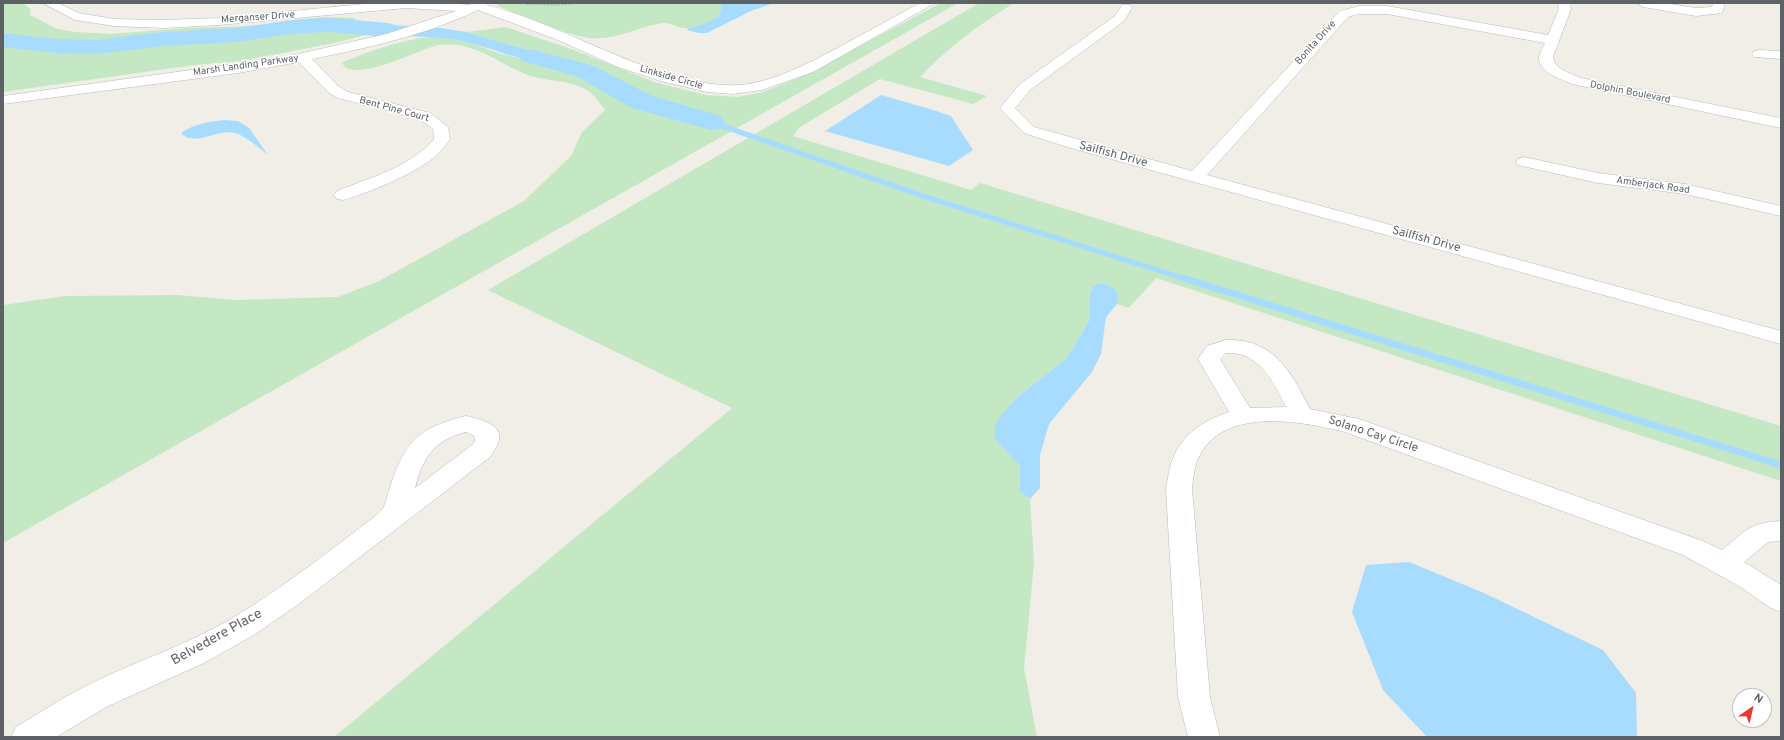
<!DOCTYPE html>
<html>
<head>
<meta charset="utf-8">
<style>
	body { margin:0 }
	#map { position:relative; width:1784px; height:740px; overflow:hidden; background:#f0eee6; font-family:Overpass,sans-serif }
	canvas { display:block }
	.frame { position:absolute; inset:0; border:4px solid #5e6267; pointer-events:none }
	.north { position:absolute; left:1732px; top:688px; width:40px; height:40px; box-sizing:border-box; background:#fff; border:1px solid #bfc0c2; border-radius:50%; rotate:34deg; font-size:11px; font-weight:700; line-height:16px; text-align:center; color:#5e6267 }
	.north::after { content:''; display:block; margin:auto; width:14px; height:18px; background:#ee382f; clip-path:polygon(50% 0,100% 100%,50% 72%,0 100%) }
</style>
</head>
<body>
<div id="map">
<canvas width="1784" height="740"></canvas>
<div class="frame"></div>
<div class="north">N</div>
</div>
<script>
const c = document.querySelector('canvas').getContext('2d');
c.lineJoin = 'round';
function fillPath(path, color) { c.fillStyle = color; c.fill(path, 'evenodd'); }
function strokePath(path, color, width, dash) { c.strokeStyle = color; c.lineWidth = width; c.lineCap = dash ? 'butt' : 'round'; c.setLineDash(dash || []); c.stroke(path); }
function write(font, color, halo, rows, align = 'center') {
  c.font = font + ' Overpass,sans-serif'; c.lineWidth = 3; c.setLineDash([]); c.textBaseline = 'middle'; c.strokeStyle = halo; c.fillStyle = color; for (const [text, x, y, turn = 0] of rows) {
    c.save(); c.translate(x, y); c.rotate((+turn || 0) * Math.PI / 180); c.textAlign = isNaN(turn) ? turn : align; if (halo) c.strokeText(text, 0, 0); c.fillText(text, 0, 0); c.restore();
  }
}
const green = new Path2D(`
	M3,3h19l9,6 -1,6 27,14 19,3 36,2 74,-6 66,-2 72,-9 30,1 5,5 -28,3 19,6h15v3l-26,7 -98,19 -47,4 -191,27z
	M497,3h224c2,17 -19,25 -34,25 -8,1 -16,-6 -24,-5 -27,4 -51,20 -79,14 -29,-6 -59,-20 -86,-31z
	M941,3h17l-955,540v-238l62,-9 112,-1 59,5 102,-3 41,-16 145,-80 47,-45 11,-24 23,-22c-5,-6 -11,-16 -18,-20 -19,-11 -42,-8 -62,-16 -28,-12 -54,-34 -87,-29 -19,4 -85,40 -96,18 23,-11 63,-24 88,-26 27,-3 54,13 80,19 25,6 50,10 75,14l-1,-3 -118,-35 40,-5 68,23 80,32 52,13 32,2 25,-5 42,-17z
	M979,3h35c-37,23 -63,42 -94,74l67,19 -14,8 -93,-25 -80,48 -7,9 178,54 9,-7 801,243v55l-625,-203 -27,30 -12,-4 1,-10 -15,-11 -10,2 -3,10v24l-23,39 -51,40 -21,42 25,26 -1,25 11,8 4,65 -10,104 13,69h-703l398,-329 -244,-118z`);
const water = new Path2D(`
	M721,3h53l-23,8 -44,22h-8l-12,-3v-1c15,-5 36,-7 34,-26z
	M359,23l82,5 25,4 119,35v4h-7l-70,-16 -17,-6 -36,-10 -105,-7 -14,-3 -5,-4z
	M881,95l49,14 21,7 22,34 -24,16 -124,-35z
	M224,120l14,1 11,7 19,27c-9,-7 -22,-19 -33,-22 -18,-5 -40,15 -54,0 12,-9 28,-11 43,-13z
	M1103,283l11,5 4,6 -1,10 -11,13 -5,37 -9,18 -43,52 -9,31v33l-10,11 -11,-8 1,-25 -25,-26v-16l21,-26 51,-40 23,-39v-24l3,-10z
	M1409,562l75,31 119,57 33,43 1,44h-210l-44,-47 -31,-78 14,-47z`);
const streamFar1 = new Path2D(`
	M711,122l212,74 263,83`);
const stream = new Path2D(`
	M1183,278l598,187`);
const river = new Path2D(`
	M331,18l56,5 8,2 4,5 -4,5 -8,2 -56,-5 -31,1 -64,9 -74,4 -65,8 -41,-1 -53,-6v-14l53,6 41,1 65,-8 74,-4 64,-9z
	M531,49l63,17 58,30 69,20 4,6 -4,6 -10,2 -79,-22 -56,-32 -54,-15 -3,-5 3,-5z`);
const path = new Path2D(`
	M526,4l35,1 13,-2`);
const minor = new Path2D(`
	M43,3h15l20,10 36,6 50,1 55,-2 155,-15h77l18,2 5,-2h15l-2,2c69,18 130,57 199,74 22,5 45,9 68,4 32,-7 61,-23 89,-38 26,-14 51,-28 77,-42h15l-122,69 -51,18 -30,4 -25,-2 -46,-11 -43,-14 -60,-27 -80,-30c-52,25 -110,38 -166,49l26,27 10,6 82,21 18,14 2,12c-4,5 -8,11 -12,15 -17,17 -71,40 -95,46l-6,-1 -3,-4 3,-4c32,-13 74,-24 97,-52l-1,-10 -13,-10 -82,-21 -10,-6 -29,-30 -61,11 -235,31v-8l282,-39 101,-23 70,-23 -50,-3 -187,17 -55,3 -50,-2 -39,-6z
	M1558,3h12l1,6 -18,48c2,13 17,16 28,21l200,40v10l-209,-44c-10,-5 -34,-11 -33,-27 1,-4 4,-10 6,-14l-158,-29h-28l-11,3 -141,158 574,156v13l-717,-198 -40,-13 -24,-25 20,-24 95,-68 7,-11h8l2,3 -8,13 -94,69 -15,18 19,19 158,44 148,-160 19,-5h28l161,29 11,-26z
	M1637,3h27l32,5 16,-1 1,-4h12l-3,10 -26,3 -53,-9z
	M1759,50l22,1v8l-27,-2 -2,-3 2,-3z
	M1524,157l74,16 87,11 96,22v10l-96,-22 -87,-11 -80,-18 -2,-3 2,-3z
	M1226,340c48,-2 65,32 84,69l49,10 344,122 19,9c24,-19 26,-27 59,-29v20l-13,1 -24,20 37,23v27l-10,-4 -32,-22 -56,-31 -338,-123c-44,-11 -124,-26 -147,27 -4,9 -5,21 -6,30l18,208 10,40h-32l-10,-40 -12,-208c2,-10 3,-22 7,-31 11,-25 31,-38 56,-46l-31,-53 9,-13zM1226,353c33,-2 47,28 60,54l-36,1 -30,-49z
	M466,416c12,3 40,8 32,27 -2,5 -6,10 -8,14l-190,146 -46,32 -50,28 -98,44 -50,30h-45l5,-10c22,-13 44,-28 68,-40 49,-25 102,-41 150,-70 47,-28 91,-63 135,-96 19,-13 15,-17 22,-37 15,-45 30,-57 75,-68zM466,432l8,4 1,5 -3,4 -57,43c8,-31 19,-48 51,-56z`);
const farStreetnames = [
	["Merganser Drive",258,18,-4],
	["Bonita Drive",1316,43,-48],
	["Marsh Landing Parkway",246,66,-8],
	["Linkside Circle",671,78,16],
	["Dolphin Boulevard",1630,93,11],
	["Bent Pine Court",394,110,15],
	["Amberjack Road",1653,186,8]
];
const streetNames = [
	["Sailfish Drive",1113,155,15],
	["Sailfish Drive",1426,240,15],
	["Solano Cay Circle",1373,435,18]
];
const nearStreetnames = [
	["Belvedere Place",217,638,-29]
];
fillPath(green, '#c4e8c3');
fillPath(water, '#a8dcff');
strokePath(streamFar1, '#a8dcff', 5.5);
strokePath(stream, '#a8dcff', 7);
fillPath(river, '#a8dcff');
strokePath(minor, '#b7b9bd', 1);
strokePath(path, '#9bcaa8', 1.5, [2.5, 1]);
fillPath(minor, '#fff');
write('10px', '#5e6267', '#fff', farStreetnames);
write('12px', '#5e6267', '#fff', streetNames);
write('14px', '#5e6267', '#fff', nearStreetnames);
</script>
</body>
</html>
